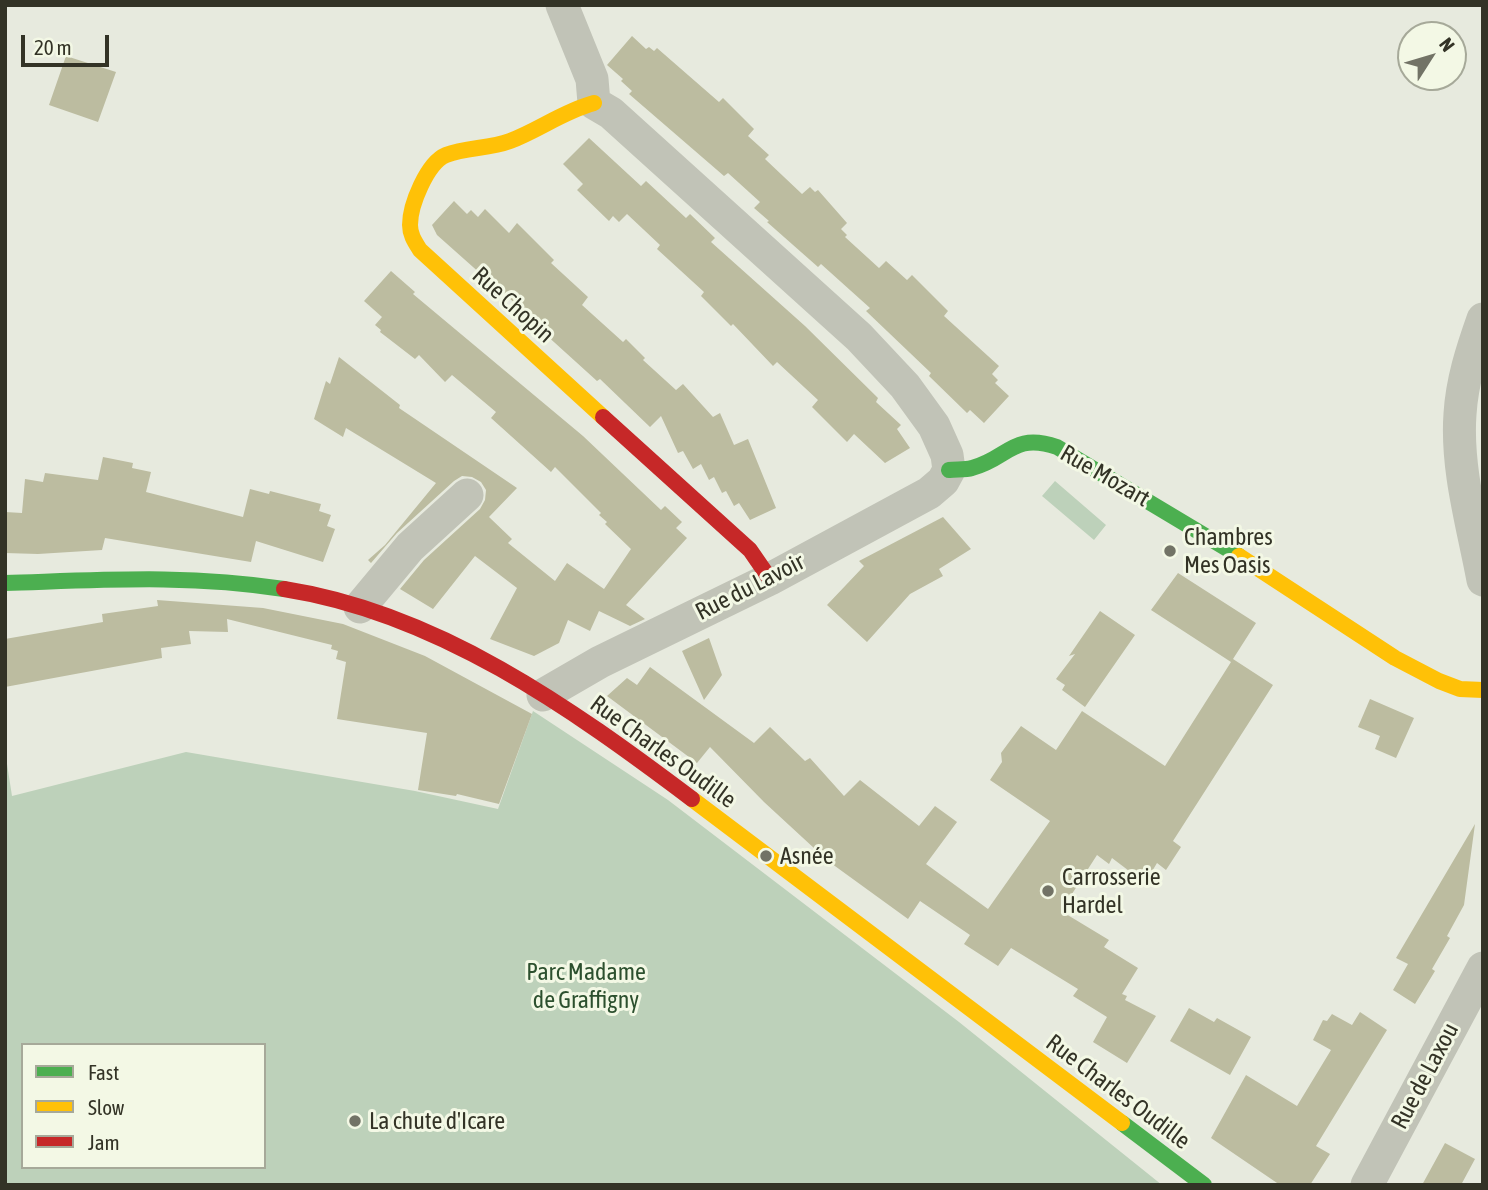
<!DOCTYPE html>
<html>
<head>
<meta charset="utf-8">
<style>
	body { margin:0 }
	#map { position:relative; width:1488px; height:1190px; overflow:hidden; background:#e7eade; font-family:"Asap Condensed",sans-serif }
	canvas { display:block }
	.frame { position:absolute; inset:0; border:7px solid #333326; pointer-events:none }
	.legend { position:absolute; left:21px; top:1043px; width:245px; height:126px; box-sizing:border-box; background:#f3f8e5; border:2px solid #a6a999; margin:0; padding:9px 12px; list-style:none; font-size:21px; color:#333326 }
	.legend li { display:flex; align-items:center; gap:14px; height:35px }
	.legend b { width:35px; border:2px solid #a6a999 }
	.north { position:absolute; left:1397px; top:21px; width:70px; height:70px; box-sizing:border-box; background:#f3f8e5; border:2px solid #a6a999; border-radius:50%; rotate:53deg; font-size:19px; font-weight:700; line-height:28px; text-align:center; color:#333326 }
	.north::after { content:''; display:block; margin:auto; width:24px; height:32px; background:#727366; clip-path:polygon(50% 0,100% 100%,50% 72%,0 100%) }
	.scale { position:absolute; left:21px; top:35px; width:88px; height:32px; box-sizing:border-box; border:4px solid #333326; border-top:0; padding-left:9px; font-size:21px; line-height:24px; white-space:nowrap; color:#333326; -webkit-text-stroke:5px #f3f8e5; paint-order:stroke }
</style>
</head>
<body>
<div id="map">
<canvas width="1488" height="1190"></canvas>
<div class="frame"></div>
<ul class="legend">
<li><b style="height:9px;background:#4caf50"></b>Fast</li>
<li><b style="height:9px;background:#ffc107"></b>Slow</li>
<li><b style="height:9px;background:#c62828"></b>Jam</li>
</ul>
<div class="north">N</div>
<div class="scale">20 m</div>
</div>
<script>
const c = document.querySelector('canvas').getContext('2d');
c.lineJoin = 'round';
function fillPath(path, color) { c.fillStyle = color; c.fill(path, 'evenodd'); }
function strokePath(path, color, width, dash) { c.strokeStyle = color; c.lineWidth = width; c.lineCap = dash ? 'butt' : 'round'; c.setLineDash(dash || []); c.stroke(path); }
function write(font, color, halo, rows, align = 'center') {
  c.font = font + ' "Asap Condensed",sans-serif'; c.lineWidth = 6; c.setLineDash([]); c.textBaseline = 'middle'; c.strokeStyle = halo; c.fillStyle = color; for (const [text, x, y, turn = 0] of rows) {
    c.save(); c.translate(x, y); c.rotate((+turn || 0) * Math.PI / 180); c.textAlign = isNaN(turn) ? turn : align; if (halo) c.strokeText(text, 0, 0); c.fillText(text, 0, 0); c.restore();
  }
}
const green = new Path2D(`
	M1055,481l51,44 -12,15 -52,-44z
	M533,711l135,89 291,222 203,163h-1157v-434l7,45 174,-44 229,39 83,18zM23,1045h241v122h-241z`);
const building = new Path2D(`
	M632,36l14,13 3,-2 5,4 3,-3 62,54 4,-4 31,31 -6,7 21,19 -4,4 37,35 8,-7 5,5 3,-2 29,33 -6,6 6,6 -2,2 34,31 7,-7 21,19 5,-5 36,36 -4,5 55,50 -7,8 6,6 -3,3 14,13 -25,27 -14,-13 -3,3 -38,-37 2,-3 -65,-62 4,-3 -49,-44 -3,3 -51,-45 2,-1 -15,-13 6,-6 -32,-29 -4,3 -95,-82 3,-3 -11,-10 2,-2 -16,-14z
	M66,56l50,16 -18,50 -49,-17z
	M589,138l52,48 5,-5 40,37 4,-4 25,24 -4,4 94,84 73,72 -2,4 25,23 -4,4 13,19 -25,15 -31,-29 -7,8 -35,-35 6,-7 -41,-38 -4,4 -40,-42 -2,2 -30,-30 3,-4 -47,-43 3,-4 -33,-31 -8,8 -6,-6 -4,5 -32,-31 6,-6 -20,-20z
	M454,201l13,13 4,-4 7,7 7,-8 24,24 8,-10 37,37 -3,3 37,34 -6,8 41,37 3,-3 19,19 -2,2 33,30 7,-6 30,33 7,-4 14,32 14,-6 28,69 -26,12 -11,-17 -5,3 -8,-15 -4,2 -8,-16 -5,3 -8,-16 -8,5 -10,-18 -5,2 -17,-37 -11,11 -50,-48 -3,2 -53,-48 1,-1 -61,-58 -2,1 -45,-40 -5,-10z
	M391,271l24,21 -2,2 170,142 78,74 4,-4 17,16 -6,6 11,10 -61,67 19,14 -15,7 -31,-15 -9,20 -22,-11 -9,23 -25,13 -44,-17 27,-51 -42,-32 -42,53 -33,-20 24,-29 56,-51 5,-9 1,-10 -5,-8 -9,-5 -10,-1 -8,5 -57,52 -26,30 -3,-3 17,-15 51,-62 -90,-55 -3,9 -29,-18 12,-38 4,3 9,-27 61,48 -1,3 118,80 -28,29 23,22 -4,4 47,38 12,-18 37,26 27,-40 -26,-25 2,-2 -8,-7 2,-2 -46,-46 -4,5 -60,-54 5,-6 -44,-37 -7,7 -26,-27 -4,4 -35,-27 1,-2 -6,-5 7,-8 -18,-16z
	M103,457l30,6 -1,5 19,4 -5,20 97,25 7,-28 19,5 1,-3 51,13 -2,7 12,4 -4,11 8,3 -12,33 -67,-21 -5,21 -146,-24 -3,12 -64,4 -33,-1v-41l17,1 3,-34 18,3 2,-9 53,7z
	M943,517l28,32 -32,20 4,7 -33,18 -43,48 -40,-37 37,-39 -5,-5z
	M1178,573l78,50 -23,36 40,26 -100,156 8,6 -15,23 -9,-7 -12,20 -33,-25 -3,6 -12,-9 -36,56 48,29 -5,7 34,21 -16,26 5,2 -2,4 31,16 -29,47 -34,-21 14,-25 -34,-21 5,-7 -67,-41 -13,18 -34,-22 6,-9 -50,-34 -12,18 -80,-58 -64,-59 -54,-55 -13,16 -90,-67 20,-18 10,7 13,-18 104,76 16,-16 35,34 5,-3 34,38 16,-16 59,46 16,-20 22,16 -31,42 62,45 62,-88 -60,-41 12,-18 -1,-9 20,-27 35,24 26,-39 83,55 66,-104 -80,-52z
	M157,600l106,8 80,16 82,32 107,58 -33,90 -42,-10 -1,2 -38,-6 9,-57 -90,-14 9,-57 -10,-3 2,-8 -7,-2 1,-4 -105,-26 1,13 -39,-1 2,13 -30,4 1,10 -157,29v-48l98,-17 -1,-8 56,-8z
	M1100,611l35,24 -50,72 -23,-17 3,-5 -9,-6 19,-25 -6,2z
	M709,638l13,37 -18,25 -22,-49z
	M1370,699l44,19 -18,40 -21,-9 5,-13 -22,-9z
	M1475,824l-11,81 -17,31 3,2 -18,31 3,2 -20,33 -22,-14 15,-26 -12,-6z
	M1189,1008l25,14 3,-4 34,19 -21,38 -60,-34z
	M1360,1012l27,18 -71,116 14,8 -20,31h-30l-69,-47 35,-63 51,31 34,-56 -18,-10 10,-20 4,1 5,-7 20,11z
	M1445,1143l30,16 -14,26h-39z`);
const street = new Path2D(`
	M1483,319c-11,31 -21,62 -23,95 -4,55 13,112 23,166
	M360,607l50,-60 57,-52
	M543,695l57,-33 170,-83 159,-86 14,-12 6,-11 -2,-15 -13,-29 -29,-40 -46,-49 -248,-224 -17,-10 -2,-24 -30,-74
	M1367,1185l116,-217`);
const fast = new Path2D(`
	M949,470c7,-1 16,0 23,-2 36,-9 40,-36 85,-21l182,109
	M5,583c97,-3 183,-9 279,6
	M1122,1123l82,62`);
const slow = new Path2D(`
	M594,103c-30,8 -55,27 -84,38 -21,8 -44,6 -64,14 -19,8 -36,50 -36,70 0,10 5,17 10,25l183,167
	M1239,556l156,102 44,23 21,8 23,1
	M692,799l430,324`);
const jam = new Path2D(`
	M603,417l147,133 20,29
	M284,589c154,24 287,119 408,210`);
const markers = [
	[1170,551,7,"#727366"],
	[766,856,7,"#727366"],
	[1048,891,7,"#727366"],
	[355,1121,7,"#727366"]
];
const streetNames = [
	["Rue Chopin",513,305,42],
	["Rue Mozart",1105,476,30],
	["Rue du Lavoir",750,587,-27],
	["Rue Charles Oudille",663,752,36],
	["Rue de Laxou",1425,1076,-62],
	["Rue Charles Oudille",1118,1092,37]
];
const poiNames = [
	["Chambres",1184,537],
	["Mes Oasis",1184,565],
	["Asnée",780,856],
	["Carrosserie",1062,877],
	["Hardel",1062,905],
	["La chute d'Icare",369,1121]
];
const parkNames = [
	["Parc Madame",586,972],
	["de Graffigny",586,1000]
];
fillPath(green, '#bdd1ba');
fillPath(building, '#bcbca0');
strokePath(street, '#c1c3b7', 33);
strokePath(fast, '#4caf50', 16);
strokePath(slow, '#ffc107', 16);
strokePath(jam, '#c62828', 16);
for (const [x, y, r, color] of markers) { const dot = new Path2D(); dot.arc(x, y, r, 0, 2 * Math.PI); c.fillStyle = color; c.fill(dot); strokePath(dot, '#f3f8e5', 2.5); }
write('24px', '#333326', '#f3f8e5', streetNames);
write('24px', '#333326', '#f3f8e5', poiNames, 'left');
write('24px', '#2c502e', '#f3f8e5', parkNames);
</script>
</body>
</html>
